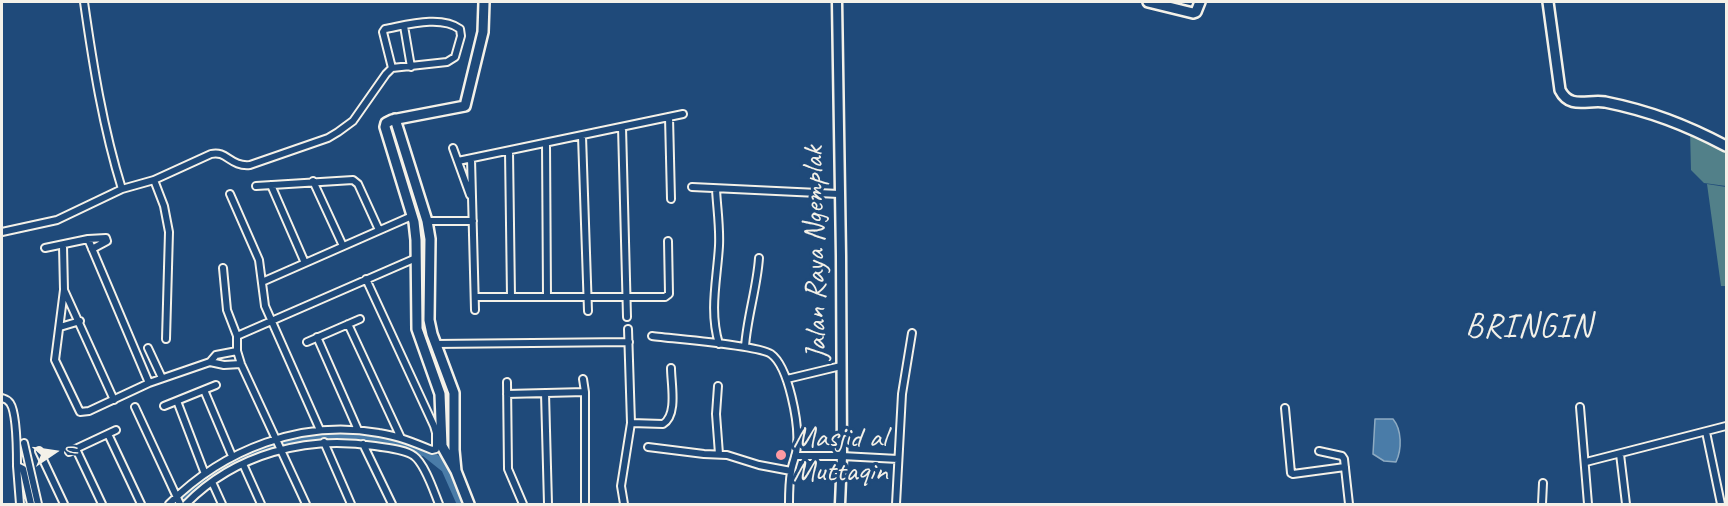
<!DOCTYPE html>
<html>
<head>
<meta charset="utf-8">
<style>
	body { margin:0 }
	#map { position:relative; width:1728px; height:506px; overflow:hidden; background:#1f4a7a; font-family:Caveat,sans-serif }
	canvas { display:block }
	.frame { position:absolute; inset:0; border:3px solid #f4f1e8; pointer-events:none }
	.north { position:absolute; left:24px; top:422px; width:60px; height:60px; -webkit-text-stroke:4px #1f4a7a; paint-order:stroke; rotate:77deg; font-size:16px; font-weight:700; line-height:24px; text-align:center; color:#f4f1e8 }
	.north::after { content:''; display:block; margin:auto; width:21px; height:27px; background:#f4f1e8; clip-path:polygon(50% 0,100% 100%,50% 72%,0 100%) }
</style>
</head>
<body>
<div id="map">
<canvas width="1728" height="506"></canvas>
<div class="frame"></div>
<div class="north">U</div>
</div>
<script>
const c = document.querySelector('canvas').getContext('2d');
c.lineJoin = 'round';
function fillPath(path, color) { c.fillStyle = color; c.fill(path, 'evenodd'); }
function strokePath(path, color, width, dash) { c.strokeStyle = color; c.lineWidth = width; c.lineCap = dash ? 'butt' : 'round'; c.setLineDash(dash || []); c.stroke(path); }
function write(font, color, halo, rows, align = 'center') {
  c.font = font + ' Caveat,sans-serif'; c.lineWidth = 6; c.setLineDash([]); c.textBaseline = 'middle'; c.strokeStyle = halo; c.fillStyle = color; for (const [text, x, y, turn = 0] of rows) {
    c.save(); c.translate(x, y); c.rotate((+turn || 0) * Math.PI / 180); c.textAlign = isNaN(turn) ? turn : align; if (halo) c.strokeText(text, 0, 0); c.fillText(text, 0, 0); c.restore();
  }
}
const green = new Path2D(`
	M1690,129l36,19v38l-22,-3 -13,-13z
	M1707,184l19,3v99h-5z`);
const water = new Path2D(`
	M1375,419h18c9,11 9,30 3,43l-12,-1 -11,-7z`);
const river = new Path2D(`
	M180,504l47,-36 46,-22 51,-10h45l57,16 20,16 16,36`);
const minor = new Path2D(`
	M84,2c9,63 19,126 38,187
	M404,26l7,41
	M669,117l2,82
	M622,127l5,190
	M582,136l6,175
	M546,143l1,154
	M453,148l17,47
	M509,151l2,146
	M471,159l4,151
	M458,161l225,-47
	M154,180l10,26 5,26 -3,107
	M313,181l30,65
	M271,185l34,78
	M256,186l97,-6 5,4 21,46
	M692,187l147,7
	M716,189c1,19 4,38 3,57 -2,34 -10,65 0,98
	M230,194l29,66 6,46 55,124
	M427,221h46
	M2,232l55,-12 65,-31 32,-9 57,-26c16,-4 19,13 39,11l78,-27 10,-6 15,-11 33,-47 6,-6 55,-6 8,-5 6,-21 -1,-7c-19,-14 -53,-4 -75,0l-2,3 9,36
	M88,239l61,144
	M63,246l1,44 50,110
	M45,248l43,-9 18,-1 1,3 -15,8
	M223,268l4,42 10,26v15l4,13 65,140
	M262,282l150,-66
	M64,290l-9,70 25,52 9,-1 60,-28 61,-21 6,-7 21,-4
	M475,297h190l4,-3 -1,-53
	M348,324l53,114
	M60,327l20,-6
	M237,336l179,-78
	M652,336c21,3 106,9 119,18 18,13 28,70 26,91 0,10 -5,18 -6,27 -2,11 -2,22 -2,32
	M317,337l41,93
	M307,342l53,-23
	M435,344l194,-2
	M745,347c2,-30 12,-59 14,-89
	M148,348l14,30
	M210,362l14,3 17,-1
	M583,379l2,13v112
	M787,379l54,-13
	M507,382l1,87 15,35
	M718,386l-2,28 3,40
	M204,390l28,66
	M545,393l3,111
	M507,394l78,-2
	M2,398c3,1 5,1 8,5 7,10 7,49 7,63l6,3 8,35
	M177,401l28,73
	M164,406l52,-21
	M135,407l45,97
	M1580,407l8,97
	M1285,408l6,65 2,1 52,-7
	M631,423l32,1c15,-9 8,-40 8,-56
	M1706,432l15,72
	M108,434l33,70
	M324,442l27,62
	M24,443l14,61
	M363,444l29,60
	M648,447l56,7 23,1 32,10 32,6
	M76,449l26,55
	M39,451l25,53
	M1319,451l23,5 2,3 5,45
	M69,452l47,-22
	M1620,454l6,50
	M795,456h47l56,3
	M1586,462l140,-36
	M243,464l18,40
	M17,466l3,38
	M212,482l10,22
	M169,504c55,-55 133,-85 210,-71 19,3 36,10 53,17l4,-1v-16l-2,-7 -68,-147
	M186,504c49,-50 120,-69 189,-58 11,2 30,3 39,10 11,8 20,36 25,48
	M624,504l-3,-18 10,-63 -3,-94
	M896,504l6,-110 10,-61
	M1542,504l1,-21`);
const tertiary = new Path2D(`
	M837,2l4,254 1,200 -2,48`);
const secondary = new Path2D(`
	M1148,2l45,11 3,-1 4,-10
	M1548,2l12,88c10,20 28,9 45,12 45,9 81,23 121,44
	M395,119l32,102 3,18 -1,81 3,14 22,59v57l2,21 13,33
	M456,471l-14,-25 -2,-52 -23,-65 -1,-89 -2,-18 -29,-95 1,-4 6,-3 73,-14 18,-74 1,-30`);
const markers = [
	[781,455,6,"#ff9aa2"]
];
const streetNames = [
	["Jalan Raya Ngemplak",816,253,-91]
];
const poiNames = [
	["Masjid al",793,438],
	["Muttaqin",793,472]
];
const quarterNames = [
	["BRINGIN",1529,327]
];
fillPath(green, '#528089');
fillPath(water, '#4a7ca8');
strokePath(water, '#8eabc2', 1.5);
strokePath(river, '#4a7ca8', 10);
strokePath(minor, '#f4f1e8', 10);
strokePath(tertiary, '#f4f1e8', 13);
strokePath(secondary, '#f4f1e8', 14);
strokePath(minor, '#1f4a7a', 6);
strokePath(tertiary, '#1f4a7a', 8);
strokePath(secondary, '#1f4a7a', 9);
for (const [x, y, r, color] of markers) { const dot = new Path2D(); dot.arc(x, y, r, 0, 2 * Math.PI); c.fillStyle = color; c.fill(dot); strokePath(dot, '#1f4a7a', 2); }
write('30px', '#f4f1e8', '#1f4a7a', streetNames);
write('30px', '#f4f1e8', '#1f4a7a', poiNames, 'left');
c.letterSpacing = '1.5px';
write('33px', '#f4f1e8', '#1f4a7a', quarterNames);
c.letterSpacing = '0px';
</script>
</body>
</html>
